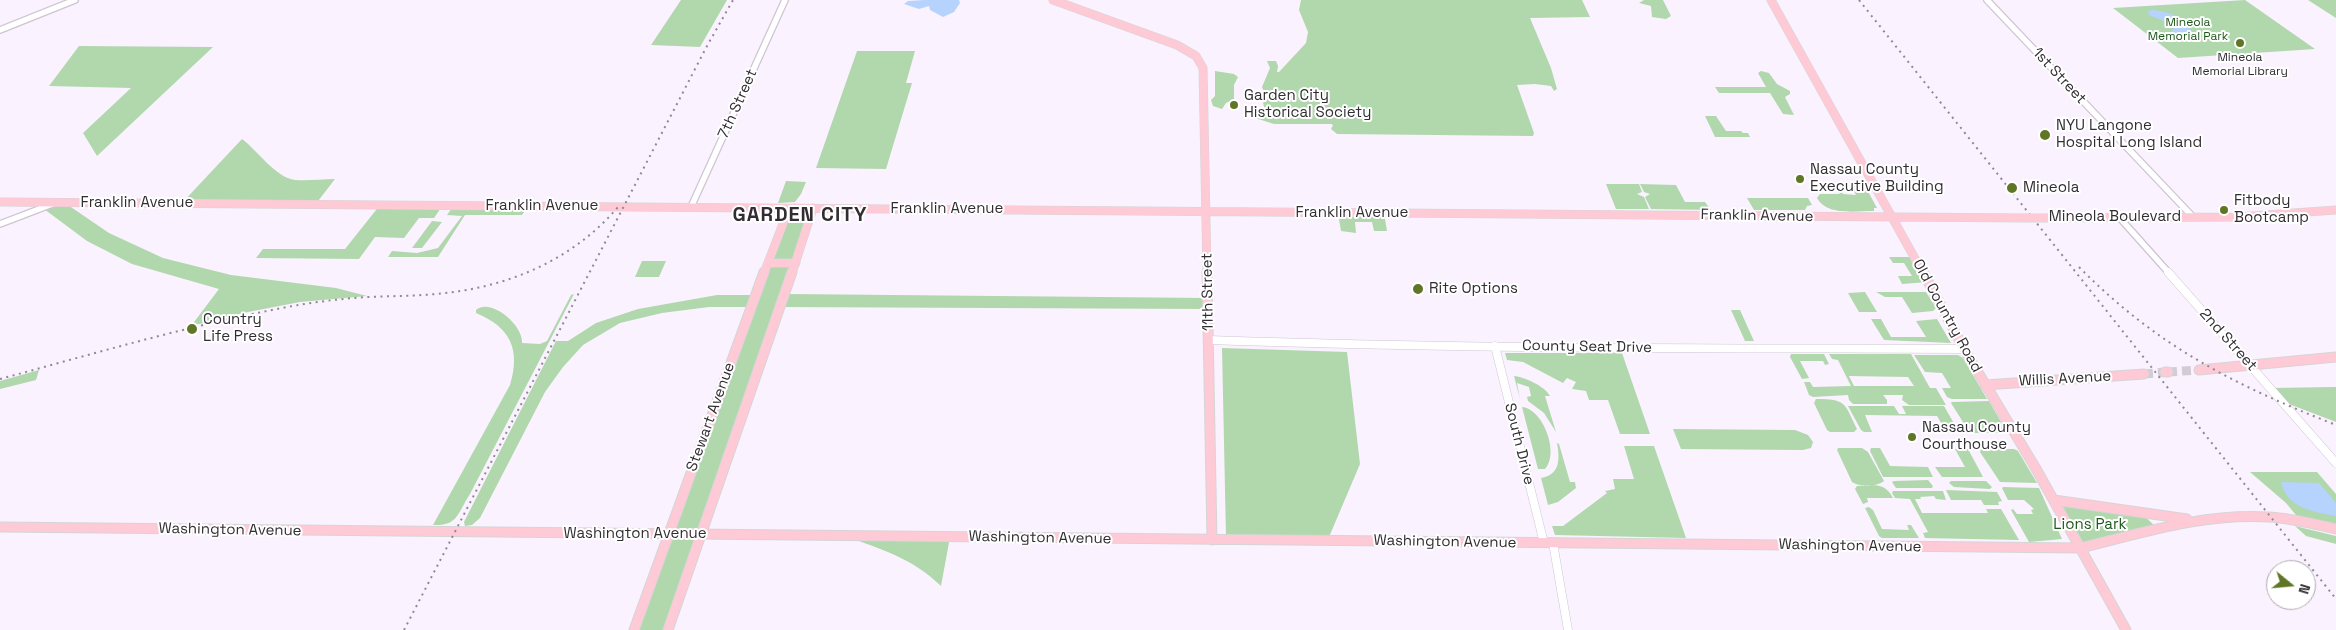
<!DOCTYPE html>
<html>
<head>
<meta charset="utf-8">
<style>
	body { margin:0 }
	#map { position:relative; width:2336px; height:630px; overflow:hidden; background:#fbf2ff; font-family:"Space Grotesk",sans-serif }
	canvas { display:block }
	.north { position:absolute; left:2266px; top:560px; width:50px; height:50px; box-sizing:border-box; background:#fff; border:1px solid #adabad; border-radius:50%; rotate:107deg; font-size:14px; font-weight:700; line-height:20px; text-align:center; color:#312d33 }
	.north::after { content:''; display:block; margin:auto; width:18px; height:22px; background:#607627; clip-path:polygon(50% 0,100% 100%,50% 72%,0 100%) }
</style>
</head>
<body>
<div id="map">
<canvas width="2336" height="630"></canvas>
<div class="north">N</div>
</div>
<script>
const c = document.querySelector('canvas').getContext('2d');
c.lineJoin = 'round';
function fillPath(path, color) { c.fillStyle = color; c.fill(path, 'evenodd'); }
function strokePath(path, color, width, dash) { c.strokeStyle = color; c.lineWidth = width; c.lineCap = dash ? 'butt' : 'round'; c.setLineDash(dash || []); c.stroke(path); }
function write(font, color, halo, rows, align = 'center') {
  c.font = font + ' "Space Grotesk",sans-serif'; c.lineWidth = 4; c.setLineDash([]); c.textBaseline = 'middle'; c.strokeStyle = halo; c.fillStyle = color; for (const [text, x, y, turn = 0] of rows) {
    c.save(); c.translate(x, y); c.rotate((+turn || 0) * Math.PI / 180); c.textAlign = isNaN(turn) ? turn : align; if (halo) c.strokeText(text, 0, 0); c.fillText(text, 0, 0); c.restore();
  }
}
const green = new Path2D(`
	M681,0h46l-27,47 -49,-2z
	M1301,0h281l8,17 -60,1 21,50 6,21 -3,2 -3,-5 -16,-2 -18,1 17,48 -1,3 -196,-2 -6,-5 2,-4 -2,-1h-57l-22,-7 13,-7 -2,-7 2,-3 -6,-1 5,-7 -2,-5 8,-19 -3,-7h9l2,5 -1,6h2l27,-29 2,-11 -9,-22z
	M1644,0h19l8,16 -5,3 -14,-2 -1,-11 -12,-3z
	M2245,0l70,49 -137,9 -65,-50z
	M2308,0h28v18z
	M79,46l134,1 -116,109 -14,-23 48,-45 -82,-2z
	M857,51h58l-9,32h6l-26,86 -70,-1z
	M1215,71l19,3 4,3 -4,8v14l-8,4 -4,6 -9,-3 -2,-6 4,-4z
	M1761,71l8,2 8,11 13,7v3l-5,3 9,18 -11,-1 -13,-21h-51l-4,-6h51l-8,-14z
	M1705,116h11l10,15h15l2,2h5l2,4h-35z
	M242,139c15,11 34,39 53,41 13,1 27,-1 40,-1l-20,26 -134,-1z
	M786,181l20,1 -5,12 -6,8 -17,1z
	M1606,184h33l3,8 -5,2 7,3 5,12h-33z
	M1640,184l36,1 9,17h20l6,8 -60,-1 -6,-12 5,-3 -6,-2z
	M1834,184h3l6,10 13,1 -6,-11h14l13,24h-3v3c-19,0 -47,5 -57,-13l3,-4h20l-4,-4z
	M1747,198h61l4,7 -5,1 -2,4h-51z
	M65,203l44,30 54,25 68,17 105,13 31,8 -67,6 -52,10 -57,14 28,-37 -87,-25 -45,-23 -43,-32z
	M380,205h63l-9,13h-15l-15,20 -29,-1 -16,22 -103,-1 7,-9h82z
	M454,205l74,1 -6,9h-57l-27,42h-50l4,-6 25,2 21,-5 24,-32 -15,-1z
	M792,211h17l-22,83 421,4v11l-426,-2 -114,323h-36l119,-323h-42l-47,6 -42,10 -37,22 -20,22 -18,25 -65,126 -8,7 -7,1 -1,-4 92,-181h12l28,-18 42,-14 79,-14h39z
	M1338,213h46l3,18h-13l-2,-9h-17l1,11 -15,-2z
	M432,221l10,1 -20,26h-10z
	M1889,257h26l13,25 -26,2 -4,-8h14l-8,-13h-11z
	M642,261h24l-7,16h-24z
	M1865,292l12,20h-18l-11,-19z
	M1876,292h50l10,16 -3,3 -21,2 -10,-16h-17z
	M574,294l-104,200c-13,20 -12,32 -37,31l77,-140c11,-36 0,-58 -34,-72v-3c15,-13 48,16 46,33l18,1 7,-3 24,-46z
	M1731,310h9l14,31h-9z
	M1871,319h10l10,18h35l-10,-16 21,-2 14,24 -67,-3z
	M1222,348l125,4 13,112 -31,73h-103z
	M1505,353h117l28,81h-30l-12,-34h-19l-3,-9 -14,-2 4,-7 -9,-4 -4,5 -40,-21 -16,-2z
	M1791,354h33l5,10 -4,1 -2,-4h-23l9,17 -7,1 -12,-22z
	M1829,354h82l19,34h6l10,17h-37l-7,-5 1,-5h-20l4,5v4h-34l-4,-4 -1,-5 -35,2 -4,-2 -5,-13h6l3,5 38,-1 -13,-26 -6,-1zM1849,376l59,1 6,9h-60z
	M1914,355h44l5,3 24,41h-35l-5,-2 -5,-9h9l-9,-15 -17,-1z
	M39,370l-3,10 -36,9v-8z
	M1514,376c10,1 31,10 36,20h-5l11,36 -12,-19 -16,-12 -1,-4 4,-1 -2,-9 -12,-4 3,16z
	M2336,387v35l-55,-21 -11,-13z
	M1816,399c31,0 28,4 41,30l-3,3h-24l-3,-2 -13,-27z
	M1989,401l18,31 -2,1h-33l-4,-3 -17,-27 1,-1z
	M1848,406h46l5,8h7l-4,-8h42l15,26 -12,1 -10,-17 -72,-1 7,17h-8l-3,-2z
	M1522,407c21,2 38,46 23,62h-7z
	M1673,429l122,1 13,5 5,7 -2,6 -8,2 -122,-1z
	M1557,443l2,1 11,38h5l1,6 -18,14 -10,3 -7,-27c19,-3 19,-19 16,-35z
	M1624,446h30l32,92 -131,-3 -3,-9h11l44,-33 -2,-2 10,-2 -2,-10h21z
	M1838,448h24l6,4 16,29c-7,6 -25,6 -32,1l-15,-32z
	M1871,448h9l10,18 38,1 5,10h-50l-13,-26z
	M1955,449h13l15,28h-41l-7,-10h30z
	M1981,449h33l4,2 19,32 -37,-1 -20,-30z
	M2250,472h67l19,22v35l-36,-9 -14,-17z
	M1928,480l5,6 -1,2h-36l-4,-6 2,-1z
	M1951,481h35l6,6 -2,2 -36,-2 -5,-4z
	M1857,486c16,0 27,-5 36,12h-26l1,4 -5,2 -8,-15z
	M2003,487l36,1 23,51 -33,3 -18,-32 2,-1 4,5h16l-2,-4 3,-1 -10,-9h-16l-6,-12z
	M1946,490l51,2 5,9 -4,1 1,3h-15l-3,-5h-30z
	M1893,491h50l3,9 -10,-1 -2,-3 -14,1 1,2h-6l7,14h66l-2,-4h15l18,31 -94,-2 -2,-5 5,-1 -18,-33 -15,-1 -3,-5z
	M2054,500l86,12 17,16 -77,20z
	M1869,507l4,3 9,19 27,1 -2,-5h4l8,13h-37l-3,-2 -14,-28z
	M2295,526l41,10v8l-30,-8z
	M845,536l105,1 -9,49c-27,-27 -60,-37 -96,-50z`);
const water = new Path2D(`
	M925,0h34l1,3 -6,9 -11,5 -13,-7 -1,-4 -10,3 -15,-5 4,-3z
	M2151,10c11,0 33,7 40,15l-2,3 2,3 -9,2 1,3 -12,-1 -2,-2 5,-4v-4l-25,-10 -1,-3z
	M2281,482l38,1 17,20v13c-23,-4 -49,-8 -55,-34z`);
const majorTunnel = new Path2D(`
	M2168,372l31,-2
	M2144,374l21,-2`);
const minorFar1 = new Path2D(`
	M1987,0l206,217
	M0,30l75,-30
	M691,207l94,-207
	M2119,217l50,56
	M0,224l55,-21`);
const minor = new Path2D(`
	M2168,272l168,191
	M1209,340c252,9 503,8 755,9
	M1495,346l49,197
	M1553,543l15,87`);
const majorFar1 = new Path2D(`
	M1053,0l124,45 19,11 7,12 4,205
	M1771,0l152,273
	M0,202l2026,16
	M2051,218l187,-1 98,-7
	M768,263h28
	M764,273l20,-52 11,-13
	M792,273l21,-65`);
const major = new Path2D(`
	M1207,272l5,268
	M1923,272l41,77 71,118 91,163
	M2199,370l137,-13
	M2165,372h3
	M1985,385l159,-11
	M2054,500l133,19
	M0,527l2080,21c62,-15 124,-35 188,-31 23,1 46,7 68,12
	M634,630l130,-358
	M668,630l124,-358`);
const rail = new Path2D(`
	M1859,0l477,599
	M2079,267c78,79 155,118 257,158
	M0,379c89,-24 177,-50 267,-68 33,-7 67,-12 101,-14 23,-1 45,-1 68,-3 70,-6 136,-33 182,-87
	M404,630l303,-584 26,-46`);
const majorBridge = new Path2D(`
	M2026,218h25`);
const markers = [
	[2240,43,5,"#607627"],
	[1234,105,5,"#607627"],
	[2045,135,6,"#607627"],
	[1800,179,5,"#607627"],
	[2012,188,6,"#607627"],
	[2224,210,5,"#607627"],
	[1418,289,6,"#607627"],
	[192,329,6,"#607627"],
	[1912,437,5,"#607627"]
];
const farParknames = [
	["Mineola",2188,23],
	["Memorial Park",2188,37]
];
const farPoinames = [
	["Mineola",2240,58],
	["Memorial Library",2240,72]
];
const streetNames = [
	["1st Street",2059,76,47],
	["7th Street",738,104,-66],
	["Franklin Avenue",137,203],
	["Franklin Avenue",542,206],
	["Franklin Avenue",947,209],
	["Franklin Avenue",1352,213],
	["Franklin Avenue",1757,216,1],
	["Mineola Boulevard",2115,217],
	["11th Street",1208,292,-91],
	["Old Country Road",1947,316,61],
	["2nd Street",2228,340,48],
	["County Seat Drive",1587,347,1],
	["Willis Avenue",2065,379,-3],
	["Stewart Avenue",711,417,-70],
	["South Drive",1519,444,76],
	["Washington Avenue",230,530,1],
	["Washington Avenue",635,534],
	["Washington Avenue",1040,538,1],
	["Washington Avenue",1445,542,1],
	["Washington Avenue",1850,546,1]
];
const poiNames = [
	["Garden City",1244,96],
	["Historical Society",1244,113],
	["NYU Langone",2056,126],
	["Hospital Long Island",2056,143],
	["Nassau County",1810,170],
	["Executive Building",1810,187],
	["Mineola",2023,188],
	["Fitbody",2234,201],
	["Bootcamp",2234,218],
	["Rite Options",1429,289],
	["Country",203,320],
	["Life Press",203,337],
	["Nassau County",1922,428],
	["Courthouse",1922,445]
];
const parkNames = [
	["Lions Park",2090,525]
];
const districtNames = [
	["GARDEN CITY",800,216]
];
fillPath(green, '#b1d7ad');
fillPath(water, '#b6d3fd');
strokePath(majorTunnel, '#d3cbd6', 9, [9, 5]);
strokePath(minorFar1, '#cec4d3', 8);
strokePath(minor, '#cec4d3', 9);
strokePath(majorFar1, '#d6d5d6', 9);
strokePath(major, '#d6d5d6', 11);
strokePath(minorFar1, '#fff', 5.5);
strokePath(minor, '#fff', 8);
strokePath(majorFar1, '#fdcad6', 8);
strokePath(major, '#fdcad6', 9);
strokePath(rail, '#908993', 2, [2, 4.5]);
strokePath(majorBridge, '#d6d5d6', 9, []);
strokePath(majorBridge, '#fdcad6', 8);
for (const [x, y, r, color] of markers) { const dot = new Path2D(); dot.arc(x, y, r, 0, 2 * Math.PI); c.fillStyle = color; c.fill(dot); strokePath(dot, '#fff', 2); }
write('12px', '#1c5819', '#fff', farParknames);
write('12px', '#312d33', '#fff', farPoinames);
write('15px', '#312d33', '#fff', streetNames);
write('15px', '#312d33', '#fff', poiNames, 'left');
write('15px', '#1c5819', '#fff', parkNames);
c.letterSpacing = '1px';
write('bold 20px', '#312d33', '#fff', districtNames);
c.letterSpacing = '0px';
</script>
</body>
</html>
